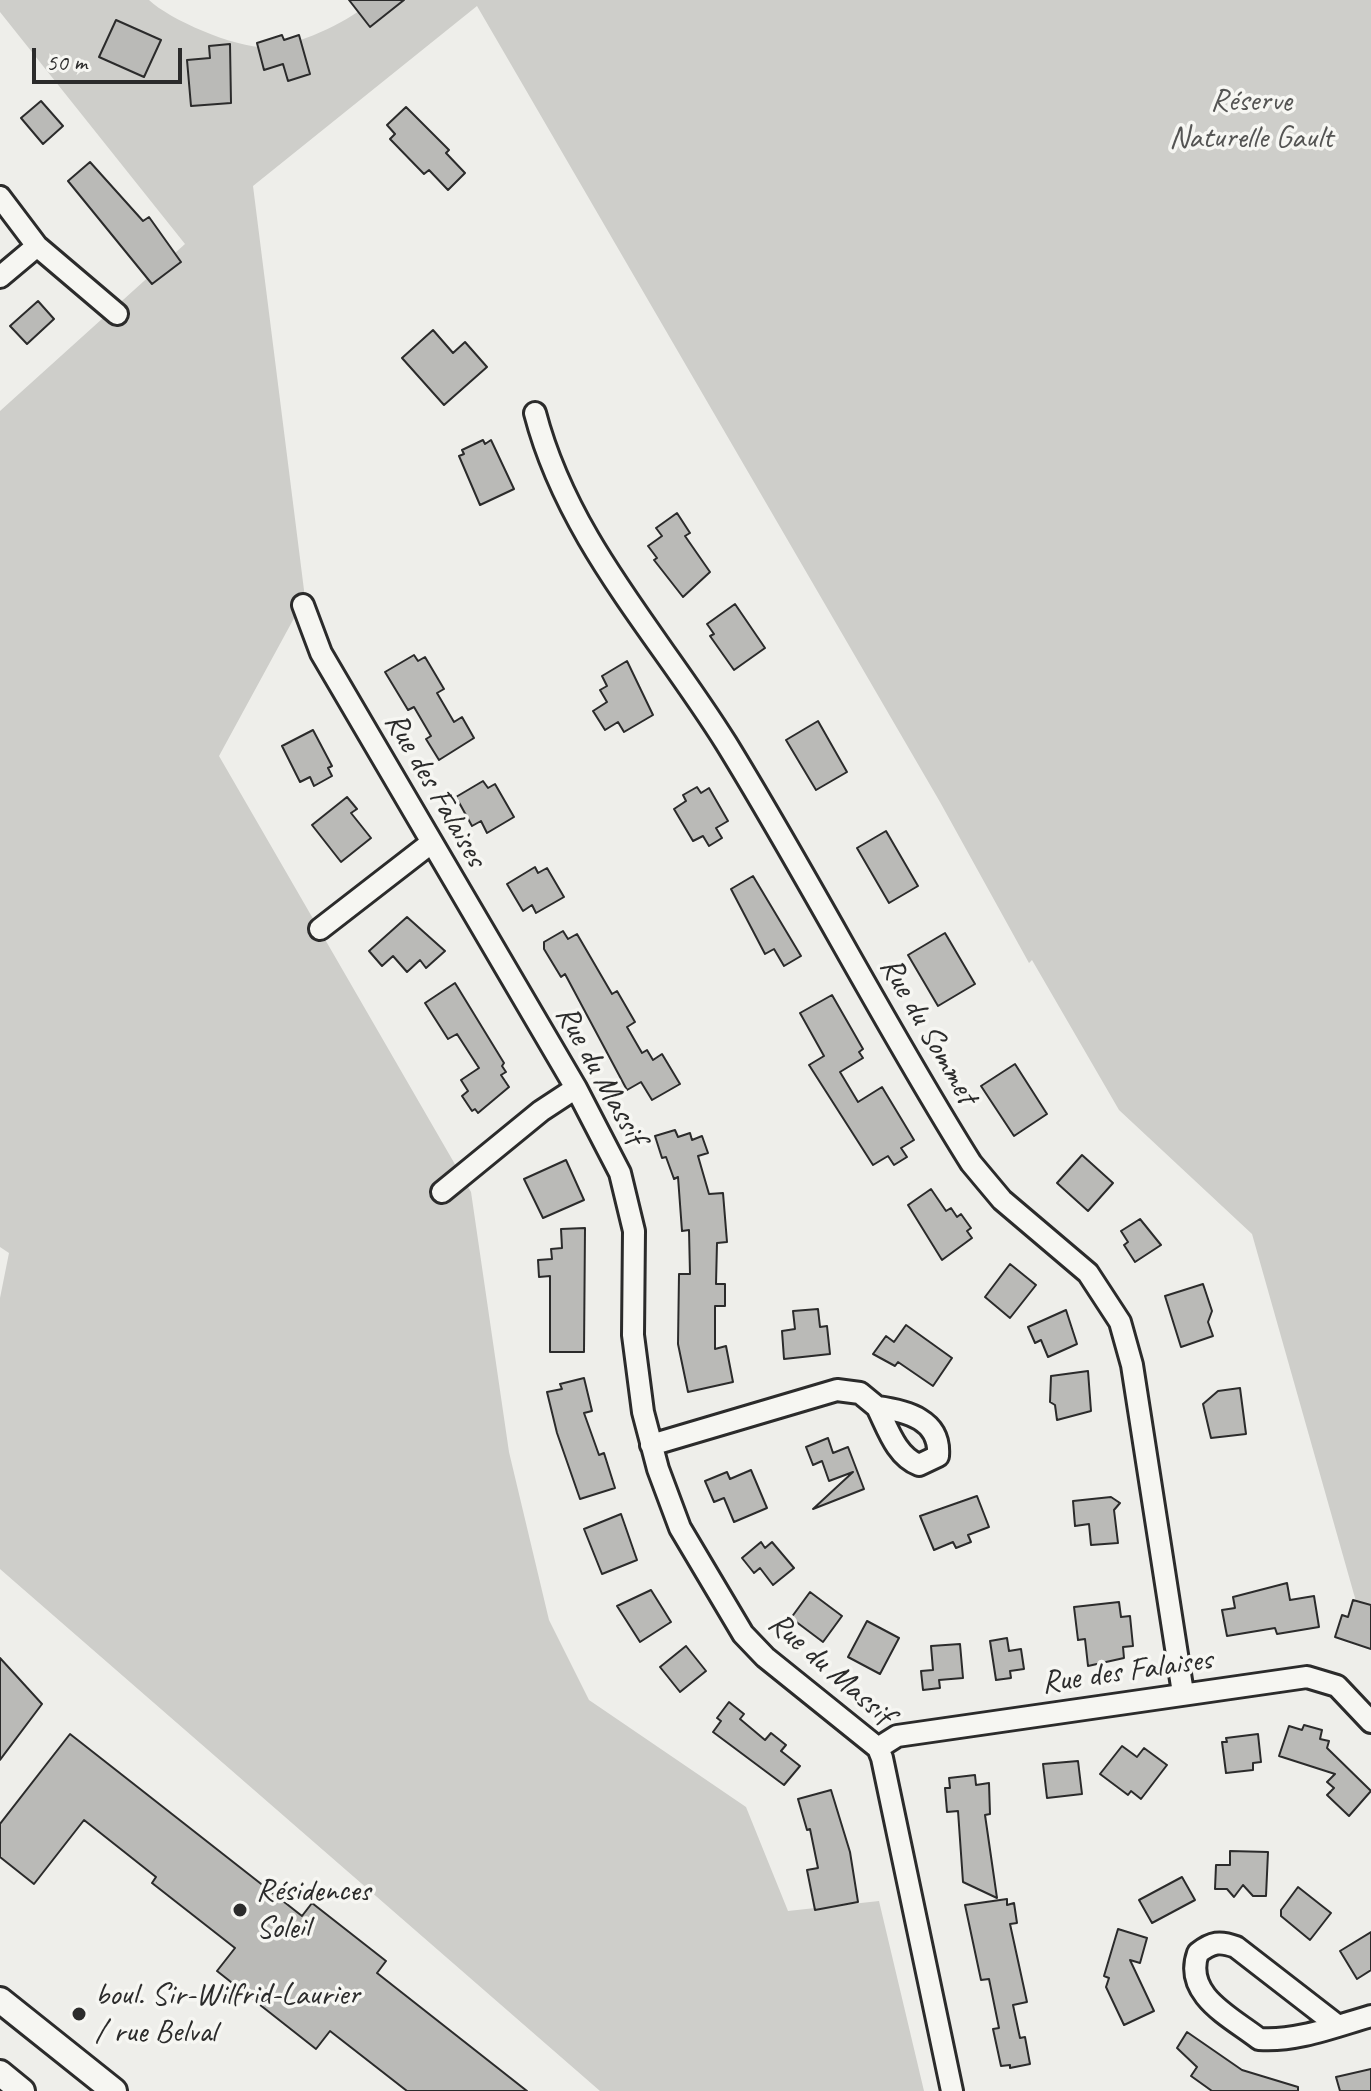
<!DOCTYPE html>
<html>
<head>
<meta charset="utf-8">
<style>
	body { margin:0 }
	#map { position:relative; width:1371px; height:2091px; overflow:hidden; background:#eeeeea; font-family:Caveat,sans-serif }
	canvas { display:block }
	.scale { position:absolute; left:32px; top:48px; width:150px; height:36px; box-sizing:border-box; border:4px solid #2b2b2b; border-top:0; padding-left:10px; font-size:24px; line-height:28px; white-space:nowrap; color:#2b2b2b; -webkit-text-stroke:6px #f6f6f2; paint-order:stroke }
</style>
</head>
<body>
<div id="map">
<canvas width="1371" height="2091"></canvas>
<div class="scale">50 m</div>
</div>
<script>
const c = document.querySelector('canvas').getContext('2d');
c.lineJoin = 'round';
function fillPath(path, color) { c.fillStyle = color; c.fill(path, 'evenodd'); }
function strokePath(path, color, width, dash) { c.strokeStyle = color; c.lineWidth = width; c.lineCap = dash ? 'butt' : 'round'; c.setLineDash(dash || []); c.stroke(path); }
function write(font, color, halo, rows, align = 'center') {
  c.font = font + ' Caveat,sans-serif'; c.lineWidth = 7; c.setLineDash([]); c.textBaseline = 'middle'; c.strokeStyle = halo; c.fillStyle = color; for (const [text, x, y, turn = 0] of rows) {
    c.save(); c.translate(x, y); c.rotate((+turn || 0) * Math.PI / 180); c.textAlign = isNaN(turn) ? turn : align; if (halo) c.strokeText(text, 0, 0); c.fillText(text, 0, 0); c.restore();
  }
}
const green = new Path2D(`
	M0,0h149c22,21 95,52 125,47 31,-5 76,-26 99,-47h998v1613l-14,-8 -105,-371 -133,-124 -87,-150 -3,3 -89,-161 -463,-796 -224,180 52,412 -86,158 252,436 38,260 40,168 40,80 157,107 42,104 91,-10 45,190h-324l-600,-522v-271l9,-45 -9,-6v-836l185,-167 -185,-232z`);
const building = new Path2D(`
	M349,0h55l-34,27z
	M116,20l45,20 -17,37 -45,-20z
	M282,35l2,5 15,-5 11,39 -22,7 -5,-17 -19,6 -7,-27z
	M230,44l1,59 -40,3 -4,-46 23,-2 -1,-12z
	M41,101l22,25 -20,18 -22,-26z
	M406,107l43,43 -3,3 19,20 -17,17 -19,-20 -5,4 -34,-35 5,-5 -8,-9z
	M90,162l53,59 6,-4 32,45 -29,22 -84,-103z
	M38,301l16,18 -27,25 -17,-18z
	M433,330l20,23 12,-11 22,25 -43,38 -42,-47z
	M483,440l2,4 6,-4 23,49 -34,16 -21,-49 5,-2 -2,-4z
	M677,513l13,20 -5,3 25,36 -27,25 -29,-37 3,-2 -9,-12 14,-10 -6,-8z
	M735,604l30,44 -31,22 -24,-34 4,-2 -7,-10z
	M414,655l4,6 7,-4 19,32 -7,4 17,29 8,-5 12,21 -35,22 -13,-21 5,-3 -17,-29 -6,3 -23,-38z
	M627,661l26,54 -29,17 -6,-10 -13,8 -12,-19 14,-9 -7,-12 7,-4 -5,-10z
	M818,721l29,51 -31,18 -30,-50z
	M313,730l19,36 -4,2 4,8 -18,10 -4,-9 -10,5 -18,-36z
	M483,781l5,7 7,-4 19,33 -27,16 -6,-12 -9,5 -16,-29z
	M697,787l4,6 8,-5 19,33 -12,7 6,10 -13,8 -6,-10 -10,5 -19,-32 12,-8 -3,-6z
	M347,797l10,12 -6,4 20,25 -30,24 -29,-37z
	M886,831l32,55 -29,17 -32,-55z
	M535,867l3,6 9,-5 17,29 -28,16 -4,-8 -9,6 -16,-27z
	M753,876l48,80 -17,10 -10,-17 -9,5 -34,-65z
	M407,917l38,34 -19,17 -6,-8 -13,12 -14,-16 -11,10 -13,-15z
	M563,931l5,8 9,-5 35,60 5,-3 18,31 -8,5 15,26 5,-3 6,10 9,-6 18,30 -28,16 -11,-18 -14,8 -62,-116 -4,3 -17,-28v-7z
	M945,933l30,51 -37,22 -30,-51z
	M455,983l49,80 -2,3 4,6 -5,3 8,12 -31,26 -3,-4 -3,2 -10,-15 6,-5 -7,-11 18,-12 -22,-34 -9,5 -23,-36z
	M832,995l31,54 -4,3 4,6 -23,14 18,30 24,-15 32,53 -13,8 6,9 -13,8 -6,-9 -15,9 -64,-100 15,-9 -24,-43z
	M1015,1064l32,50 -33,22 -33,-50z
	M675,1130l3,7 12,-4 2,7 10,-4 6,17 -10,3 11,38 14,-1 4,49 -10,1 -1,41h9v22h-10v43l11,-3 7,36 -45,10 -10,-48 1,-70h11l-1,-44 -7,1 -4,-54 -4,2 -8,-22 -4,1 -7,-22z
	M1082,1155l31,28 -25,28 -31,-28z
	M566,1160l18,40 -41,18 -19,-39z
	M931,1189l15,22 5,-3 6,9 4,-3 10,14 -4,3 5,7 -30,22 -34,-55z
	M1140,1219l21,26 -26,17 -11,-17 4,-3 -7,-11z
	M585,1228l-1,124h-34v-76l-11,1 -1,-17 14,-1 -1,-10 11,-1 -1,-19z
	M1010,1264l26,21 -26,33 -25,-21z
	M1203,1284l9,27 -4,11 5,14 -32,11 -16,-51z
	M818,1309l2,18 7,-1 3,28 -46,5 -2,-28 13,-2 -2,-18z
	M1066,1310l11,34 -29,13 -7,-17 -6,3 -7,-16z
	M906,1325l46,33 -19,28 -35,-24 -3,4 -22,-12 13,-18 8,6z
	M1088,1371l3,40 -34,9 -2,-15 -5,-3 1,-26z
	M584,1378l8,33 -8,2 15,42 5,-2 11,35 -35,11 -23,-66 -10,-41 15,-3 -2,-5z
	M1240,1388l6,46 -35,4 -8,-34 15,-13z
	M828,1438l5,15 15,-6 16,42 -51,20 40,-37 -24,9 -7,-20 -9,4 -7,-18z
	M751,1470l16,38 -33,14 -10,-24 -10,4 -9,-21 22,-9 3,7z
	M977,1496l12,31 -21,8 3,7 -15,6 -3,-6 -19,8 -14,-34z
	M1111,1497l9,6 -6,7 4,33 -27,2 -2,-21 -14,2 -2,-25z
	M621,1514l16,46 -35,14 -18,-45z
	M761,1542l4,6 7,-6 22,26 -21,17 -13,-17 -6,5 -12,-15z
	M1287,1583l3,17 24,-4 5,31 -42,7 -2,-6 -48,8 -5,-26 13,-2 -2,-11z
	M651,1590l20,32 -31,20 -23,-36z
	M810,1592l32,24 -19,26 -32,-24z
	M1353,1600l18,5v44l-36,-12 7,-22 6,2z
	M1119,1602l2,15 9,-1 3,30 -10,1 1,11 -36,8 -3,-27 -7,1 -4,-33z
	M867,1621l32,17 -19,36 -32,-17z
	M1007,1638l2,13 12,-2 3,20 -14,2 1,7 -15,2 -6,-39z
	M960,1644l3,34 -24,2 1,8 -17,2 -2,-19 12,-1 -2,-24z
	M686,1646l20,25 -26,21 -20,-25z
	M0,1658l42,46 -42,56z
	M729,1702l15,12 -4,5 25,21 6,-7 15,12 -5,6 19,15 -16,19 -71,-53 8,-11 -4,-3z
	M1304,1725l18,5 -2,9 9,2 -2,7 44,43 -22,25 -22,-21 7,-7 -7,-6 8,-8 -56,-18 10,-30 13,4z
	M70,1734l232,182 10,-13 74,58 -9,12 150,118h-120l-77,-60 -14,18 -99,-78 18,-23 -83,-65 4,-6 -72,-57 -50,64 -34,-27v-33z
	M1258,1734l3,28 -8,1v7l-27,3 -4,-31h5l-1,-4z
	M1122,1746l15,11 7,-9 23,17 -26,34 -10,-8 -3,4 -28,-21z
	M1078,1761l4,33 -35,4 -4,-34z
	M975,1775l1,10 13,-2 1,31 -5,1 12,83 -34,-16 -5,-71 -11,1 -2,-24h5l-1,-10z
	M831,1790l19,62 8,50 -43,8 -8,-40 11,-2 -8,-39 -3,1 -9,-31z
	M1230,1851l38,1 -2,44h-13l-10,-11 -9,12 -7,-8h-12l1,-24h14z
	M1182,1877l13,23 -43,23 -13,-23z
	M1298,1887l33,26 -21,27 -29,-24v-6z
	M1007,1899v6l7,-2 3,20 -7,1 17,78 -14,3 7,33 5,-1 5,27 -20,4v-3l-9,1 -8,-37 6,-1 -10,-49 -8,1 -16,-75z
	M1118,1929l29,9 -7,25 -10,-3 24,51 -30,14 -18,-38 3,-9 -5,-2z
	M1371,1932v38l-14,9 -17,-28z
	M1187,2032l55,38 56,17v4h-86l-21,-15 6,-9 -20,-19z
	M1371,2069v22h-31l-4,-14z`);
const minor = new Path2D(`
	M0,197l37,49 80,68
	M0,277l37,-31
	M535,413c33,127 123,221 191,330 85,138 159,283 245,420l31,37 86,73 32,49 12,43 51,328
	M303,605l18,48 255,435 44,85 14,58 -1,104 10,77 15,57 22,59 63,106 22,23 113,91 4,10 70,333
	M320,929l111,-86
	M442,1192l99,-81 35,-23
	M877,1407c30,4 64,13 61,49l-19,9c-23,-9 -31,-36 -42,-58z
	M651,1445l186,-55 23,3 17,14
	M878,1748l19,-12 410,-59 30,9 34,36
	M1338,2026l-102,-79c-16,-6 -24,-5 -38,6 -15,42 33,64 61,86 37,3 77,-13 112,-23`);
const major = new Path2D(`
	M0,2000l114,91
	M0,2073l22,18`);
const markers = [
	[240,1910,8,"#2b2b2b"],
	[79,2014,8,"#2b2b2b"]
];
const parkNames = [
	["Réserve",1251,102],
	["Naturelle Gault",1251,139]
];
const streetNames = [
	["Rue des Falaises",435,790,60],
	["Rue du Sommet",928,1031,60],
	["Rue du Massif",600,1075,61],
	["Rue du Massif",830,1669,41],
	["Rue des Falaises",1127,1672,-8]
];
const poiNames = [
	["Résidences",256,1892],
	["Soleil",256,1929],
	["boul. Sir-Wilfrid-Laurier",95,1996],
	["/ rue Belval",95,2033]
];
fillPath(green, '#cececa');
fillPath(building, '#babab7');
strokePath(building, '#2b2b2b', 2);
strokePath(minor, '#2b2b2b', 26);
strokePath(major, '#2b2b2b', 30);
strokePath(minor, '#f6f6f2', 20);
strokePath(major, '#f6f6f2', 24);
for (const [x, y, r, color] of markers) { const dot = new Path2D(); dot.arc(x, y, r, 0, 2 * Math.PI); c.fillStyle = color; c.fill(dot); strokePath(dot, '#f6f6f2', 3); }
write('32px', '#545453', '#f6f6f2', parkNames);
write('32px', '#2b2b2b', '#f6f6f2', streetNames);
write('32px', '#2b2b2b', '#f6f6f2', poiNames, 'left');
</script>
</body>
</html>
